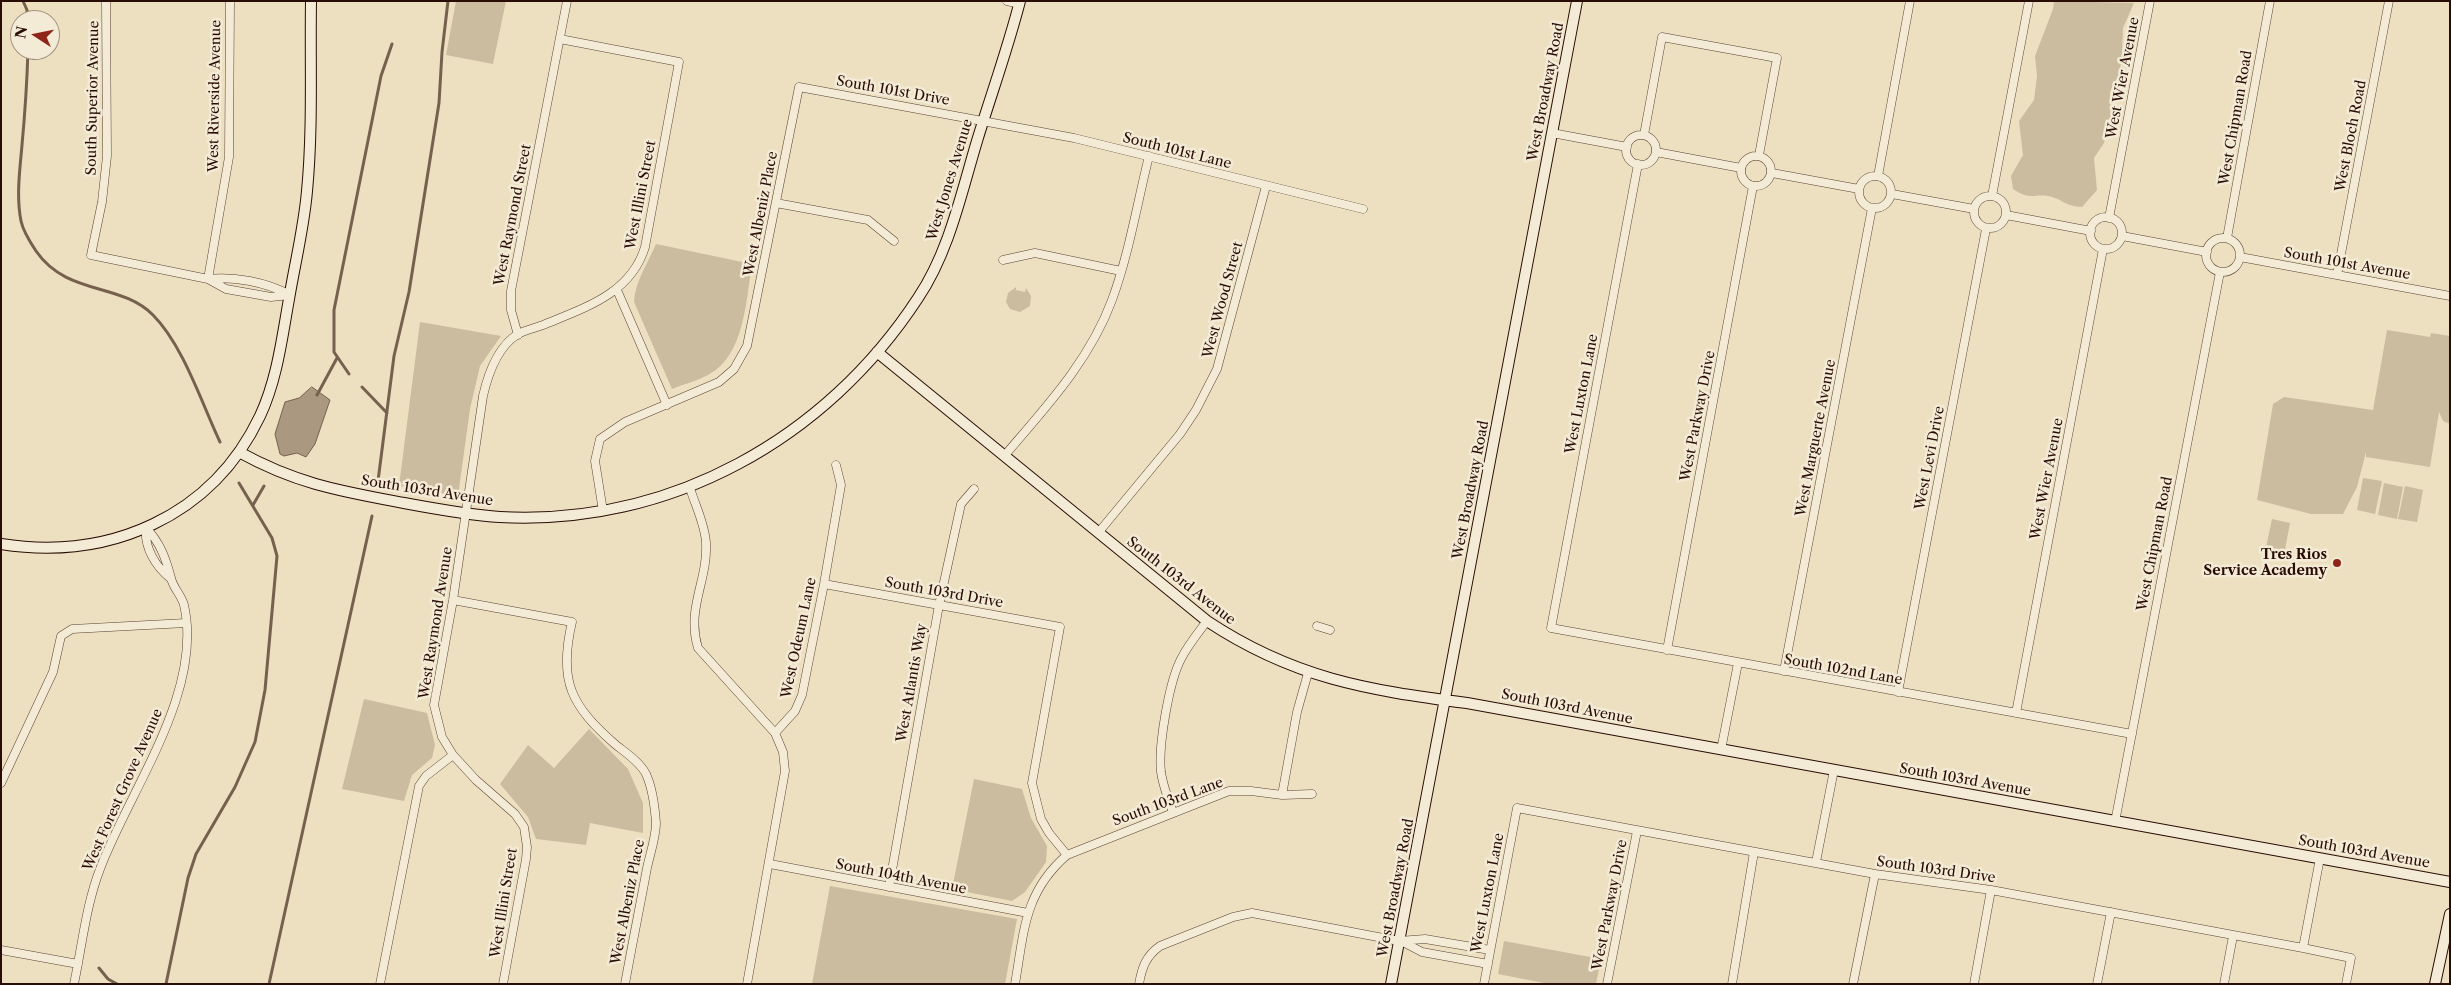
<!DOCTYPE html>
<html>
<head>
<meta charset="utf-8">
<style>
	body { margin:0 }
	#map { position:relative; width:2451px; height:985px; overflow:hidden; background:#ece0c0; font-family:"Libre Caslon Text",serif }
	canvas { display:block }
	.frame { position:absolute; inset:0; border:2px solid #290c04; pointer-events:none }
	.north { position:absolute; left:10px; top:10px; width:50px; height:50px; box-sizing:border-box; background:#f3ebd6; border:1px solid #a29282; border-radius:50%; rotate:281deg; font-size:14px; font-weight:700; line-height:20px; text-align:center; color:#290c04 }
	.north::after { content:''; display:block; margin:auto; width:18px; height:22px; background:#8f2418; clip-path:polygon(50% 0,100% 100%,50% 72%,0 100%) }
</style>
</head>
<body>
<div id="map">
<canvas width="2451" height="985"></canvas>
<div class="frame"></div>
<div class="north">N</div>
</div>
<script>
const c = document.querySelector('canvas').getContext('2d');
c.lineJoin = 'round';
function fillPath(path, color) { c.fillStyle = color; c.fill(path, 'evenodd'); }
function strokePath(path, color, width, dash) { c.strokeStyle = color; c.lineWidth = width; c.lineCap = dash ? 'butt' : 'round'; c.setLineDash(dash || []); c.stroke(path); }
function write(font, color, halo, rows, align = 'center') {
  c.font = font + ' "Libre Caslon Text",serif'; c.lineWidth = 5; c.setLineDash([]); c.textBaseline = 'middle'; c.strokeStyle = halo; c.fillStyle = color; for (const [text, x, y, turn = 0] of rows) {
    c.save(); c.translate(x, y); c.rotate((+turn || 0) * Math.PI / 180); c.textAlign = isNaN(turn) ? turn : align; if (halo) c.strokeText(text, 0, 0); c.fillText(text, 0, 0); c.restore();
  }
}
const green = new Path2D(`
	M456,1h50l-13,63 -47,-9z
	M2054,1l80,2 -11,25 -1,29 -3,17 -9,18 1,26 -7,25 -10,15 3,32 -15,17c-17,-1 -17,-6 -30,-10 -17,-5 -20,5 -39,-8l-2,-13 12,-21 -4,-34 15,-21 3,-24 -2,-20 18,-47z
	M656,244l96,20c-6,35 -7,92 -44,111 -11,6 -24,9 -36,14l-38,-87c1,-21 14,-39 22,-58z
	M1016,287v3l9,2 1,-4 5,8 -1,10 -10,6 -10,-3 -4,-7 2,-9z
	M420,322l81,14 -21,30 -10,43 -12,87 -59,-10z
	M2387,330l43,7 1,-4 19,3v88l-7,-3 -4,-9 -9,55 -64,-10v-5l-9,35 -14,27h-32l-54,-14 16,-96 11,-7 89,13z
	M2363,478l19,3 -7,33 -18,-4z
	M2384,483l19,4 -6,32 -19,-4z
	M2405,486l18,4 -6,32 -19,-3z
	M2272,519l18,4 -6,32 -19,-3z
	M364,699l63,14 8,32 -3,13 -20,17 -8,26 -62,-12z
	M589,729l39,40 15,34v30l-53,-10 -4,22 -50,-6 -8,-22 -28,-33 28,-39 26,23z
	M974,779l48,10 9,29 16,28 -1,16 -21,30 -13,9 -60,-12z
	M830,886l187,33 -12,65h-193z
	M1504,941l97,18 -5,25h-47l-51,-10z`);
const water = new Path2D(`
	M312,387l18,13 -15,44 -9,13 -9,-4 -13,3 -4,-2 -5,-20 10,-32 14,-4z`);
const stream = new Path2D(`
	M23,1l4,9v10
	M28,50c-1,32 -3,63 -6,95 -2,24 -6,51 -1,76 2,10 9,21 15,30 31,45 84,31 117,64 30,30 49,89 67,127
	M349,374l-15,-22v-42l47,-234 11,-32
	M362,387l25,26
	M317,395l20,-37
	M378,481l16,-125 15,-64 30,-189 3,-51 6,-51
	M253,505l11,-19
	M99,968l9,11 9,5
	M166,984l22,-106 8,-24 39,-67 20,-45 10,-52 12,-134 -5,-18 -33,-55
	M269,984l103,-468`);
const street = new Path2D(`
	M106,1l1,155 -5,46 -11,53 117,24 18,10 45,8 19,-2
	M1007,1l13,3
	M1552,133l75,14
	M1644,135l18,-98 115,21 -18,97
	M1626 150a15 15 0 1 1 30 0a15 15 0 1 1-30 0Z
	M1656,152l85,16
	M1741 171a15 15 0 1 1 30 0a15 15 0 1 1-30 0Z
	M1638,164l-87,464 581,106
	M1772,173l87,16
	M1859 192a16 16 0 1 1 32 0a16 16 0 1 1-32 0Z
	M1878,176l32,-175
	M1892,194l82,15
	M1974 212a16 16 0 1 1 32 0a16 16 0 1 1-32 0Z
	M1992,196l37,-195
	M776,203l92,17 26,21
	M2006,215l85,16
	M2090 233a16 16 0 1 1 32 0a16 16 0 1 1-32 0Z
	M2109,218l41,-217
	M2122,236l85,16
	M2227,238l43,-237
	M2206 255a17 17 0 1 1 34 0a17 17 0 1 1-34 0Z
	M2240,257l210,39
	M1003,260l32,-7 86,18
	M2337,275l52,-274
	M208,279l21,-122 1,-156
	M208,279c26,-3 58,3 82,16
	M617,290l50,115
	M518,335l-7,-25v-19l56,-290
	M1005,455c41,-48 85,-95 107,-155 17,-46 25,-96 37,-144
	M690,488c5,17 15,36 16,55 2,38 -20,65 -8,105l77,85 8,19 2,19 -38,213
	M603,511l-8,-50 5,-22 25,-17 94,-40 15,-13 13,-23 52,-259 275,51 289,71
	M146,528c-2,20 10,39 25,51
	M1098,533l82,-99 16,-24 21,-41 49,-183
	M824,584l236,43 -28,156 9,36 8,14 18,22
	M453,600l119,22c-14,59 -1,84 44,123 10,8 24,17 30,29 6,13 9,35 10,49 0,14 -6,31 -9,45 -7,38 -15,77 -22,116
	M1317,626l13,4
	M1667,650l86,-464
	M1784,671l88,-463
	M1898,692l88,-463
	M2016,713l87,-464
	M775,733l20,-22 7,-16 22,-111 17,-99 -5,-20
	M1721,750l17,-87
	M1,783l52,-111 8,-36 11,-7 114,-6
	M1282,795l15,-83 11,-39
	M1173,812c-5,-13 -10,-26 -12,-40 -3,-26 8,-90 20,-113 7,-14 17,-26 26,-38
	M2115,822l105,-550
	M1816,862l18,-92
	M770,864l258,49
	M889,887l50,-282 22,-101 13,-15
	M1401,941l21,11 66,12
	M2303,948l17,-90
	M1,950l77,14
	M74,984c8,-38 12,-79 26,-115 29,-78 104,-177 84,-264 -2,-9 -11,-17 -13,-27 -5,-19 -11,-36 -25,-50
	M380,984l39,-198 7,-10 27,-21
	M503,984l23,-125 1,-12 -3,-20 -9,-13 -39,-34 -23,-25 -11,-18 -8,-32 19,-105 30,-204c5,-22 14,-49 35,-62 8,-4 17,-6 25,-9 41,-17 88,-31 102,-78l34,-185 -119,-23
	M1015,984c9,-52 9,-92 52,-129l162,-64h22l31,4 30,-1
	M1139,984c3,-17 7,-28 21,-38l73,-29 19,-4 147,28 26,-2 65,11
	M1484,984l33,-176 358,66 116,16 312,58 48,10 -5,26
	M1607,984l30,-153
	M1732,984l22,-132
	M1853,984l22,-110
	M1974,984l17,-94
	M2097,984l14,-72
	M2224,984l9,-48`);
const secondary = new Path2D(`
	M877,352l330,269c86,57 159,69 260,82l983,179
	M239,452c58,32 101,39 165,51 32,6 64,12 96,14 170,9 326,-78 418,-219 31,-46 43,-104 59,-157 14,-46 31,-93 43,-140
	M1,544c108,17 211,-27 259,-128 17,-36 22,-78 29,-117 6,-36 15,-72 18,-108 6,-63 3,-127 4,-190
	M1391,984l186,-983
	M2435,984l15,-70`);
const markers = [
	[2337,563,5,"#8f2418"]
];
const streetNames = [
	["West Wier Avenue",2123,78,-79],
	["South 101st Drive",893,91,10],
	["West Broadway Road",1546,92,-79],
	["West Riverside Avenue",215,96,-89],
	["South Superior Avenue",93,98,-89],
	["West Chipman Road",2236,118,-80],
	["West Bloch Road",2351,136,-79],
	["South 101st Lane",1177,151,14],
	["West Jones Avenue",950,180,-73],
	["West Illini Street",641,195,-79],
	["West Albeniz Place",761,214,-79],
	["West Raymond Street",513,215,-79],
	["South 101st Avenue",2347,264,10],
	["West Wood Street",1223,300,-75],
	["West Luxton Lane",1582,394,-79],
	["West Parkway Drive",1698,416,-79],
	["West Marguerte Avenue",1816,438,-79],
	["West Levi Drive",1930,458,-79],
	["West Wier Avenue",2047,479,-79],
	["West Broadway Road",1471,490,-79],
	["South 103rd Avenue",427,491,9],
	["West Chipman Road",2155,544,-79],
	["South 103rd Avenue",1181,581,38],
	["South 103rd Drive",944,593,10],
	["West Raymond Avenue",436,623,-81],
	["West Odeum Lane",799,638,-78],
	["South 102nd Lane",1843,670,10],
	["West Atlantis Way",912,683,-80],
	["South 103rd Avenue",1567,707,11],
	["South 103rd Avenue",1965,780,10],
	["West Forest Grove Avenue",123,790,-66],
	["South 103rd Lane",1168,802,-20],
	["South 103rd Avenue",2364,852,10],
	["South 103rd Drive",1936,870,8],
	["South 104th Avenue",901,877,11],
	["West Broadway Road",1396,888,-79],
	["West Luxton Lane",1488,893,-79],
	["West Albeniz Place",628,902,-79],
	["West Illini Street",504,903,-81],
	["West Parkway Drive",1610,905,-79]
];
const poiNames = [
	["Tres Rios",2327,555],
	["Service Academy",2327,571]
];
fillPath(green, '#cbbca0');
fillPath(water, '#aa9880');
strokePath(water, '#76604e', 1);
strokePath(stream, '#76604e', 3);
strokePath(street, '#5a4133', 9);
strokePath(secondary, '#290c04', 12);
strokePath(street, '#f3ebd6', 8);
strokePath(secondary, '#f3ebd6', 10);
for (const [x, y, r, color] of markers) { const dot = new Path2D(); dot.arc(x, y, r, 0, 2 * Math.PI); c.fillStyle = color; c.fill(dot); strokePath(dot, '#f3ebd6', 2); }
write('14px', '#290c04', '#f3ebd6', streetNames);
write('bold 14px', '#290c04', '#f3ebd6', poiNames, 'right');
</script>
</body>
</html>
